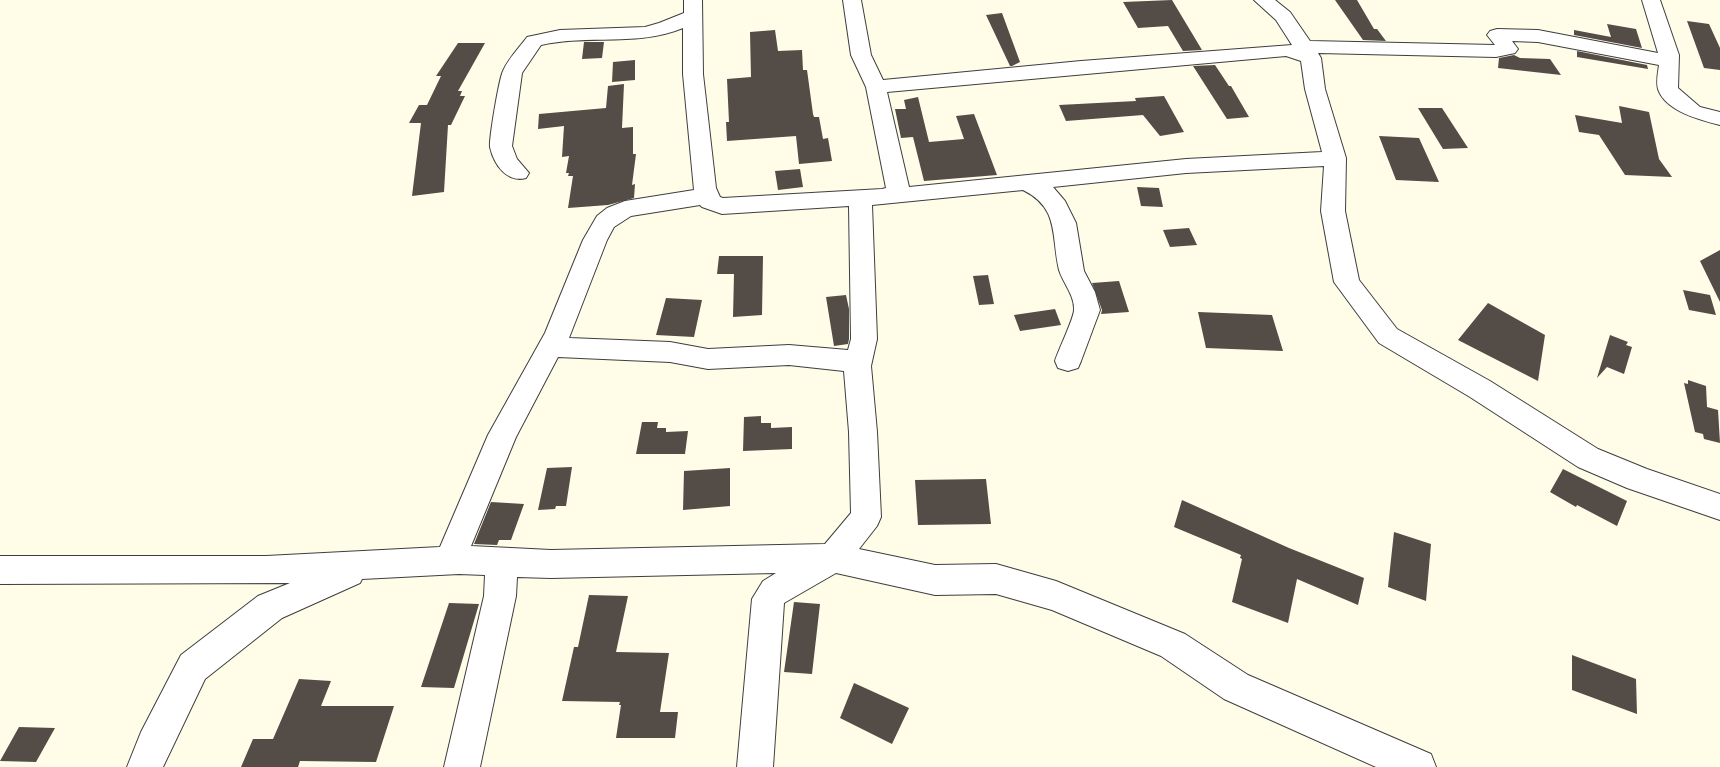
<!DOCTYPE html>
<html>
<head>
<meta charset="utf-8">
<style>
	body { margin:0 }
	canvas { display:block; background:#fffce8 }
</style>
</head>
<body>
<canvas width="1720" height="767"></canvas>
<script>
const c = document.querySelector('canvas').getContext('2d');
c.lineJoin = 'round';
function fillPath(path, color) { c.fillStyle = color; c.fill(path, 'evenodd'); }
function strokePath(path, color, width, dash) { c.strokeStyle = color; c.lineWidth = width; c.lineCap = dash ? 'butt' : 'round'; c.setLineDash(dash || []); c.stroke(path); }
const building = new Path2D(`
	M1172,0l30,50 -19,1 -15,-25 -30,2 -15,-26z
	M1335,0h22l17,29h3l9,12 -23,-1z
	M1002,13l18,49 -8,4h-2l-24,-51z
	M1687,21l22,3 11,24v22l-16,-2z
	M1607,24l29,5 6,19 -68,-13v-5l37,7z
	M775,30l3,21 24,-1 1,20h4l6,44 1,3h5l4,22 5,-1 4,23 -33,3 -3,-28 -69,5 -1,-19h3l-2,-43 24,-2 -1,-45z
	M584,42h20l-2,16 -20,1z
	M458,43h27l-27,48h4l-2,5h5l-14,29h-3l-4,67 -32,4 9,-73h-12l10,-18h8l14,-29h-5z
	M1577,51l70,14 1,4 -71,-12z
	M1514,55l6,3 30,1 11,16 -63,-7 1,-10z
	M635,60v20l-23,2 1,-20z
	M1215,65l14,21h2l18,31 -22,2 -34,-53z
	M624,84l-2,44 11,-1v27h3l-4,31 3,-1 -1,14 -26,7 -40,3 5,-32h-5l1,-3h-3l3,-17 -7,1 2,-31 -26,3 1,-15 67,-6 2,-22z
	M1164,96l20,36 -24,4 -17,-21 -77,6 -7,-16 77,-4 -1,-3z
	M918,97l11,45 35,-3 -8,-23 18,-2 23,61 -73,6 -11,-44 -12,1 -6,-29h11l-2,-9z
	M1619,106l30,6 10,47 13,18 -47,-2 -26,-40 -20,-3 -4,-17 47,8z
	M1418,108h24l26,40 -25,1z
	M1379,136l40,2 20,44 -43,-2z
	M800,169l3,18 -25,3 -3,-19z
	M1137,187l22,1 4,19 -22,-1z
	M1189,228l8,17 -27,2 -7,-17z
	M1720,250v52l-20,-41z
	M719,256h44l-1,59 -29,2 1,-43h-17z
	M988,275l6,29 -15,1 -6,-29z
	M1119,281l10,31 -28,2 1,-4 -10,-27z
	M1683,290l27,5 6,20 -27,-5z
	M846,295l3,14v30l-1,5 -14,2 -8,-49z
	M666,298l36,2 -8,37 -38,-2z
	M1488,303l57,32 -7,46 -80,-41z
	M1055,309l6,16 -41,6 -6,-16z
	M1198,312l74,3 11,36 -77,-3z
	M1610,335l18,7 -2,3 6,2 -8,27 -17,-7 -10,11z
	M1688,380l18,6 1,21 11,3 2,33 -16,-4 -1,-5 -8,-2 -11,-49 4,1z
	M761,416v7h10v5l21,-1v22l-49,2 1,-34z
	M642,422h16l-1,6h9v4l22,-1 -3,23h-49z
	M572,467l-6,39h-10l-1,3 -17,1 9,-42z
	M730,468v38l-47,4 1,-39z
	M1563,469l64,32 -10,25 -40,-21 -1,2 -26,-15z
	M986,479l5,45 -73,1 -3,-45z
	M1182,500l107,48 75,30 -6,27 -61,-26 -9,44 -56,-21 10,-43 -2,-1 1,-3 -67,-28z
	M491,502l33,2 -13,36h-12l-2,5 -23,-1z
	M1394,532l37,12 -5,57 -38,-14z
	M589,595l39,1 -12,56 53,1 -9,59h18l-3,26h-59l5,-33h-2l1,-3 -58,-1 12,-54h4z
	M794,602l26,2 -8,70 -28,-2z
	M449,603l30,1 -25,84 -33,-1z
	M1572,655l64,24 1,35 -65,-24z
	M299,679l32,2 -10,25h73l-18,56 -76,-1 -2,6h-57l12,-28h20z
	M854,683l55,25 -17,36 -52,-26z
	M19,727l36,1 -19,34 -36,-1z`);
const minor = new Path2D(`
	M684,0h18l1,74 13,114 4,9 3,1 159,-9 4,-1 -20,-101 -15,-32 -8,-55h18l10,55 12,25 198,-19 211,-16 -16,-25 -22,-20h21l15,12 20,29 185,4 -8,-10 3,-4 7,-2 41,1 120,23 -16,-53h18l19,55 -1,33 22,19 20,5v13c-20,-5 -55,-14 -62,-36 -2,-7 0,-17 1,-24l-121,-23 -26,-1 6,8 -3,4 -19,4 -178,-4 3,5 4,31 21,69 -1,53 14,69 38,49 93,52 108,68 49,20 73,25v26l-93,-32 -49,-21 -108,-70 -91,-54 -45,-61 -13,-71 3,-45 -138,7 -133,14 12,14 11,22 8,48 11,21 5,18 -19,51 -3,7 -10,3 -10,-3 -3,-7c3,-10 19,-43 19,-51 1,-14 -11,-27 -15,-40 -8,-33 1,-62 -36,-80l-151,15 5,134 -6,27 6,66 4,85 -4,9 -18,23 76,16 61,-1 60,17 129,53 63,41 183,79 5,13h-60l-152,-68 -63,-43 -109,-46 -56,-16 -61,1 -99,-22 -52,30 -11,164h-36l15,-168 11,-18 13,-8 -225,5 -34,-1 -1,19 -36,171h-36l40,-171 1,-21 -26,-1 -97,5 -2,4 -78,35 -77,61 -42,88h-36l14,-35 40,-77 77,-59 32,-13 -290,1v-28h266l174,-9 48,-112 57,-102 38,-93 14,-24 10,-8 18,-7 69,-11 -11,-116v-46c-46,19 -95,6 -142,17l-19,28 -10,73 5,13 12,14 -3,5c-19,5 -32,-13 -36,-31 -1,-8 9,-68 13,-76 5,-12 16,-23 24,-34l33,-7 85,-3 14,-4 25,-10zM1286,56l15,5 4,28 17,63 -136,7 -277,28 -22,-95zM700,205l2,2 20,7 127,-8 2,133 -3,11 -59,-5 -81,4 -38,-7 -101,-4 38,-98 7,-13 17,-11zM558,357l112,5 38,7 81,-4 55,6 5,61 2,81 -26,31 -274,6 -80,-4 45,-109z`);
fillPath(building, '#534c47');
strokePath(minor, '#3e3e3e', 2);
fillPath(minor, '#fff');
</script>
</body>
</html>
